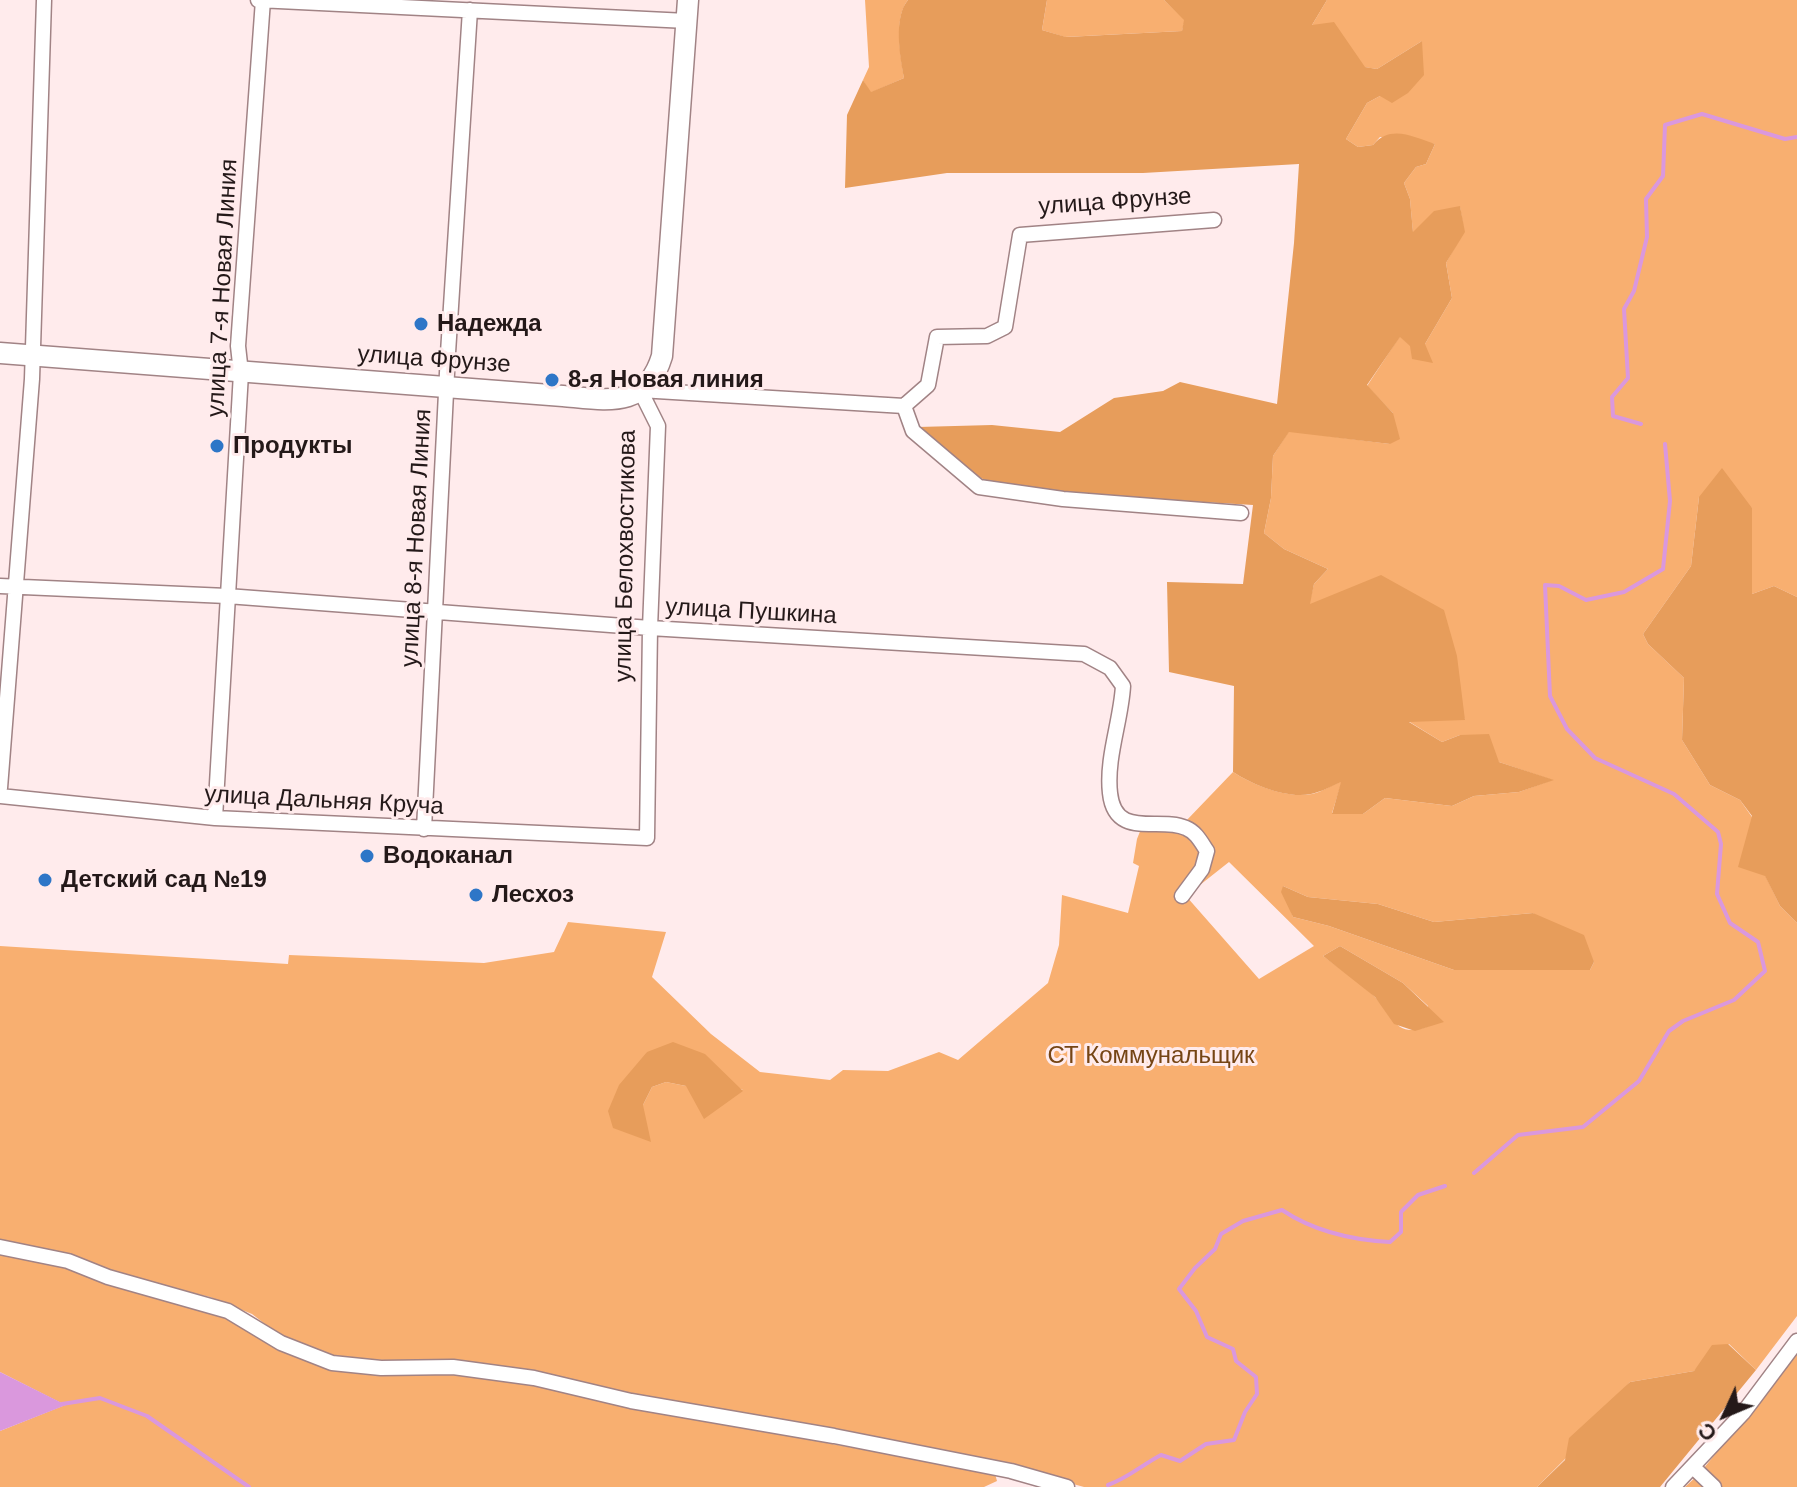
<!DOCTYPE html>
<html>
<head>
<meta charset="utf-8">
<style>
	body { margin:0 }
	#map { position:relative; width:1797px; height:1487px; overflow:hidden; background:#ffebec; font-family:Arial,sans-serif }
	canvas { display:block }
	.north { position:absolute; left:1685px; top:1375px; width:80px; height:80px; -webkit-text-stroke:6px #ffebec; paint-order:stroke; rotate:226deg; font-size:22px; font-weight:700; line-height:32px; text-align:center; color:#241919 }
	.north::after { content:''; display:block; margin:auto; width:28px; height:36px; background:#241919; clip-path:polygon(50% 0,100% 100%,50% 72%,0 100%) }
</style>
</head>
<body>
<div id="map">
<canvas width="1797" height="1487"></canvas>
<div class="north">С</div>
</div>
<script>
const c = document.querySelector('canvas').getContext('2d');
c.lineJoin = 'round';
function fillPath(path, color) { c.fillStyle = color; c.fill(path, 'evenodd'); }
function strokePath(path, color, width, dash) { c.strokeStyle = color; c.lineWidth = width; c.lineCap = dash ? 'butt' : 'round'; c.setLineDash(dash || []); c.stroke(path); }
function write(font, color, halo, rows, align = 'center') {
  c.font = font + ' Arial,sans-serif'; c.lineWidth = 6; c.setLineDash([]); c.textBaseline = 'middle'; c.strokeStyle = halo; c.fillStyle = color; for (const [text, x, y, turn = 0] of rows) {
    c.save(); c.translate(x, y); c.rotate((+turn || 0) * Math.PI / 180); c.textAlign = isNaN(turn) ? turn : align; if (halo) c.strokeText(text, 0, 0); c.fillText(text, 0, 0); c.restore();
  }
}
const green = new Path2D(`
	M865,0h43c-15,18 -7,57 -4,78l-34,15 -7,-13 6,-13z
	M1047,0h117l21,20 -3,11 -117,6 -23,-7z
	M1327,0h470v597l-23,-11 -22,8v-86l-53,-11 -8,69 -48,68 5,10 36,34 -2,62 28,45 30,15 12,17 13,58 15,31 17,17v393l-41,54 -27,-26 -35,27 -64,11 -65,77 -28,28h-453l-68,-19 -331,-60 -113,-29 -102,-17 -128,-3 -33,-11 -35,-17 -22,-17 -42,-17 -71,-17 -71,-25 -68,-13v-296l288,18 1,-9 195,8 70,-11 14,-30 98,10 -14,45 59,57 49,38 70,8 13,-10 45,1 51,-19 19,8 90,-77 11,-38 3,-50 66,18 11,-47 -6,-3 4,-24 8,-20 40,3 48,-50c20,13 55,27 79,22 10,-2 20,-9 30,-13l-10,32 31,1 22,-16 67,8 22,-10 45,-4 33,-12 -53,-18 -39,-27 -18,7 -34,-21 57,-2 -156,-115 5,-20 14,-15 -44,-20 -20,-16 7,-35 2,-42 16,-25 101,13 3,-31 -26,-27 33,-50 11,10 14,-2 27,-46 -6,-35 18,-32 -4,-24 -47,26 -3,-34 -6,-16 12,-16 10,-3 9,-20 -55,-7 -7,8 -15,2 -12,-8 21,-36 13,-7 42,-55 -45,28 -13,-2 -52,-42zM1229,862l85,84 -55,33 -73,-83zM1283,886l25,11 70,7 56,18 99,-9 61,49 -4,8h-136l-125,-44 -36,-9zM1340,946l63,37 25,23 1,20c-34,14 -36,-11 -55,-30 -15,-15 -34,-27 -51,-40zM647,1052l96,38 -57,-4 -20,-4 -14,5 -9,18z
	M0,1250l218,62 50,32 55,20 130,7 67,9 166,37 309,57 2,7 -13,6h-984v-56l65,-26 -65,-33z
	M1797,1354v133h-112l14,-13z`);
const forest = new Path2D(`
	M908,0h139l-5,30 24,7 116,-6 2,-11 -20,-20h163l-15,25 22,-3 31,45 12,2 45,-28 2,34 -16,18 -16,10 -12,-7 -13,7 -21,36 12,8 15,-2c18,-21 40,-8 62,-1l-9,20 -10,3 -12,16 6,16 3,33 21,-21 26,-5 5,26 -19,31 6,35 -27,46 8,19 -21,-4 -2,-13 -10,-9 -33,48 26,28 7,26 -10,5 -101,-12 -16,24 -2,42 -7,35 20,16 44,20 -14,15 -4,20 71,-29 63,35 13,46 8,64 -56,2 33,20 18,-7 29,-1 10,28 55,18 -35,12 -45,4 -22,10 -67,-8 -22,16h-31l9,-32c-9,4 -20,10 -30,12 -24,5 -58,-9 -78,-22l1,-86 -65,-14 -2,-90 76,2 10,-79 -166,-10 -99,-13 -17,-10 -53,-45 74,-2 68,7 54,-34 49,-7 17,-9 97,22 17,-161 5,-79 -156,9h-196l-102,15 2,-73 16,-35 8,12 33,-14c-4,-21 -11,-61 4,-78z
	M1722,468l30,40v86l22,-8 23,11v326l-17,-17 -15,-30 -27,-9 14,-51 -12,-16 -30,-15 -28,-45 2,-62 -36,-34 -5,-10 48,-68 8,-69z
	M1283,886l25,11 70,7 56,18 99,-9 51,22 10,27 -4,8h-136l-125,-44 -36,-9 -12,-25z
	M1340,946l63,37 41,39 -29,9 -21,-7 -19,-27 -52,-41z
	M673,1042l32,12 38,37 -39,28 -18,-33 -20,-4 -14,5 -9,18 8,37 -38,-14 -5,-17 11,-26 28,-33z
	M1728,1344l28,26 -96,117h-123l28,-27 4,-22 61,-56 64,-11 18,-26z`);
const water = new Path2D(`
	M0,1372l66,33 -66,26z`);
const stream = new Path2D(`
	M1641,424l-28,-8 -1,-19 16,-19 -4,-69 10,-18 13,-54 -1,-38 17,-23 2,-51 37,-11 83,25 12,-2
	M1474,1173l44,-38 65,-8 56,-46 30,-50 14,-10 51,-21 31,-29 -7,-29 -28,-19 -13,-29 4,-50 -3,-12 -44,-38 -79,-36 -28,-29 -17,-33 -5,-111 14,1 27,14 38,-8 39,-23 7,-68 -5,-57
	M62,1404l38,-6 47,18 102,71
	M1108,1485c20,-7 34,-20 53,-30l19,6 26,-17 28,-4 11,-28 12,-18 -1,-17 -20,-16 -3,-12 -26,-12 -11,-26 -17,-22 16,-21 20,-19 6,-15 22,-13 39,-11c33,22 70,30 108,32l11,-10v-20l17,-17 27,-9`);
const street = new Path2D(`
	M258,0l429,21
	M640,390l264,16 24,-21 9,-48 50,-1 18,-9 15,-92 194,-15
	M904,406l9,25 66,56 84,12 178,14
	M0,586l227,10 423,32 434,26 26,14 13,18c-2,35 -17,72 -13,107 5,47 49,23 76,35 10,4 15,14 21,23l-5,18 -20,27
	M0,788l32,-409 12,-379
	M0,796l215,22 432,20 3,-210 8,-202 -18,-36
	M215,818l26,-445 -3,-27 25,-346
	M424,829l24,-476 22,-343
	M0,1247l68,14 40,16 120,34 53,32 51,20 49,5 72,-1 81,11 97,23 203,35 177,35 56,16
	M1693,1467l21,20
	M1673,1487l70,-74 54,-72`);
const secondary = new Path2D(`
	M0,353l563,43c45,4 83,13 99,-40l26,-356`);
const markers = [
	[421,324,8,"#2e76c7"],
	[552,380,8,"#2e76c7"],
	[217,446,8,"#2e76c7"],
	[367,856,8,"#2e76c7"],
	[45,880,8,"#2e76c7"],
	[476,895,8,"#2e76c7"]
];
const streetNames = [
	["улица Фрунзе",1115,202,-4],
	["улица 7-я Новая Линия",223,288,-87],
	["улица Фрунзе",434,360,4],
	["улица 8-я Новая Линия",417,538,-87],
	["улица Белохвостикова",626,556,-89],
	["улица Пушкина",751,612,3],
	["улица Дальняя Круча",324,801,3]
];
const poiNames = [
	["Надежда",437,324],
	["8-я Новая линия",568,380],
	["Продукты",233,446],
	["Водоканал",383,856],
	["Детский сад №19",61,880],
	["Лесхоз",492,895]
];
const parkNames = [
	["СТ Коммунальщик",1151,1056]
];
fillPath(green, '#f8af70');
fillPath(forest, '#e79d5b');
fillPath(water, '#da98dd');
strokePath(stream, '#da98dd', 4);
strokePath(street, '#a18385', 17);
strokePath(secondary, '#a18385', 23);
strokePath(street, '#fff', 14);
strokePath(secondary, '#fff', 20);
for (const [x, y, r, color] of markers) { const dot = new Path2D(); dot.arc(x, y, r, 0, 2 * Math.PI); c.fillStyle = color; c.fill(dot); strokePath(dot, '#ffebec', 3); }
write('24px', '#241919', '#ffebec', streetNames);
write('bold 24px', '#241919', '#ffebec', poiNames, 'left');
write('24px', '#764514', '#ffebec', parkNames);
</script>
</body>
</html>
